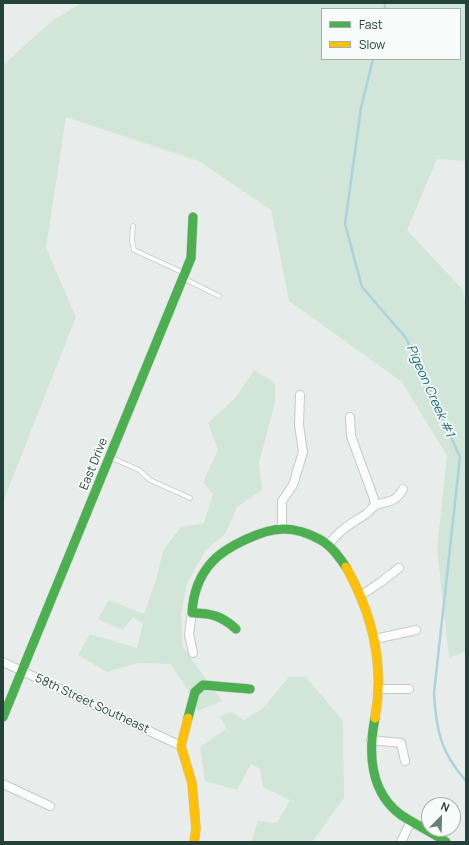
<!DOCTYPE html>
<html>
<head>
<meta charset="utf-8">
<style>
	body { margin:0 }
	#map { position:relative; width:469px; height:845px; overflow:hidden; background:#e8edeb; font-family:Manrope,sans-serif }
	canvas { display:block }
	.frame { position:absolute; inset:0; border:4px solid #24423a; pointer-events:none }
	.legend { position:absolute; left:321px; top:8px; width:140px; height:52px; box-sizing:border-box; background:#f7fbf9; border:1px solid #a3b1ad; margin:0; padding:5px 7px; list-style:none; font-size:12px; color:#24423a }
	.legend li { display:flex; align-items:center; gap:8px; height:20px }
	.legend b { width:20px; border:1px solid #a3b1ad }
	.north { position:absolute; left:421px; top:797px; width:40px; height:40px; box-sizing:border-box; background:#f7fbf9; border:1px solid #a3b1ad; border-radius:50%; rotate:23deg; font-size:11px; font-weight:700; line-height:16px; text-align:center; color:#24423a }
	.north::after { content:''; display:block; margin:auto; width:14px; height:18px; background:#697e78; clip-path:polygon(50% 0,100% 100%,50% 72%,0 100%) }
</style>
</head>
<body>
<div id="map">
<canvas width="469" height="845"></canvas>
<div class="frame"></div>
<ul class="legend">
<li><b style="height:5px;background:#4caf50"></b>Fast</li>
<li><b style="height:5px;background:#ffc107"></b>Slow</li>
</ul>
<div class="north">N</div>
</div>
<script>
const c = document.querySelector('canvas').getContext('2d');
c.lineJoin = 'round';
function fillPath(path, color) { c.fillStyle = color; c.fill(path, 'evenodd'); }
function strokePath(path, color, width, dash) { c.strokeStyle = color; c.lineWidth = width; c.lineCap = dash ? 'butt' : 'round'; c.setLineDash(dash || []); c.stroke(path); }
function write(font, color, halo, rows, align = 'center') {
  c.font = font + ' Manrope,sans-serif'; c.lineWidth = 3.5; c.setLineDash([]); c.textBaseline = 'middle'; c.strokeStyle = halo; c.fillStyle = color; for (const [text, x, y, turn = 0] of rows) {
    c.save(); c.translate(x, y); c.rotate((+turn || 0) * Math.PI / 180); c.textAlign = isNaN(turn) ? turn : align; if (halo) c.strokeText(text, 0, 0); c.fillText(text, 0, 0); c.restore();
  }
}
const green = new Path2D(`
	M82,3h384v158l-29,-2 -30,71 56,60 3,18v343l-17,7 -12,-110 10,-92 -45,-74 -113,-81 -18,-91 -72,-49 -133,-44 -20,131 30,69 -73,185v-437l50,-45zM322,9h138v50h-138z
	M254,370l21,13v20l-16,60 3,27 -25,17 -12,27 -19,16 -19,33 -6,32 2,32 39,54 -24,10 -12,-24 -16,-23 -33,-1 -30,9 -29,-17 12,-21 47,14 6,-25 -10,-6 -10,13 -25,-11 11,-19 35,14 13,-37 6,-27 18,-23 23,-4 9,-29 -10,-12 15,-32 -10,-27 28,-26z
	M289,677h17l37,44 1,77 -32,44h-61l7,-21 19,2 13,-23 -27,-13 -3,-18 -9,-5 -14,26 -32,-9 -5,-34 26,-18 -6,-13 11,-4 13,8 18,-11z`);
const stream = new Path2D(`
	M385,9v-6
	M373,59l-12,49 -16,116 17,63 44,51 54,119 -26,236c2,37 7,60 32,88`);
const lane = new Path2D(`
	M133,226l-1,15 2,9 50,23
	M185,279l34,17
	M112,458l27,12 11,10 40,18`);
const street = new Path2D(`
	M350,417l1,19 23,63 1,7
	M282,529v-28l11,-16 10,-33 -4,-27 1,-30
	M328,545c15,-18 20,-19 38,-31 4,-3 6,-7 10,-9 14,-5 18,-1 27,-16
	M360,596l21,-14 18,-14
	M192,613l-3,21 4,19
	M375,639l41,-9
	M3,662l178,84
	M379,689h30
	M371,740l30,3 4,18
	M3,784l47,22
	M401,842l10,-21`);
const fast = new Path2D(`
	M236,629c-14,-13 -25,-16 -44,-16 1,-18 7,-37 20,-51 13,-15 51,-33 71,-33 12,0 25,4 36,10 12,6 20,18 27,28
	M3,717l188,-459 2,-41
	M188,718l7,-26 8,-7 47,4
	M375,718c-7,35 -5,74 26,97 15,10 31,17 45,27`);
const slow = new Path2D(`
	M346,567c27,48 39,97 29,151
	M188,718l-7,28 11,37 4,46 -2,13`);
const streetNames = [
	["East Drive",94,464,-68],
	["58th Street Southeast",92,704,25]
];
const waterNames = [
	["Pigeon Creek #1",430,391,66]
];
fillPath(green, '#d1e6d8');
strokePath(stream, '#a9d4db', 2.5);
strokePath(lane, '#c5cac8', 5.5);
strokePath(street, '#c5cac8', 10);
strokePath(fast, '#c3cbc8', 10);
strokePath(slow, '#c3cbc8', 10);
strokePath(lane, '#fcfcfc', 4);
strokePath(street, '#fcfcfc', 8);
strokePath(fast, '#4caf50', 9);
strokePath(slow, '#ffc107', 9);
write('12px', '#24423a', '#f7fbf9', streetNames);
write('italic 13px', '#1c6f80', '#f7fbf9', waterNames);
</script>
</body>
</html>
